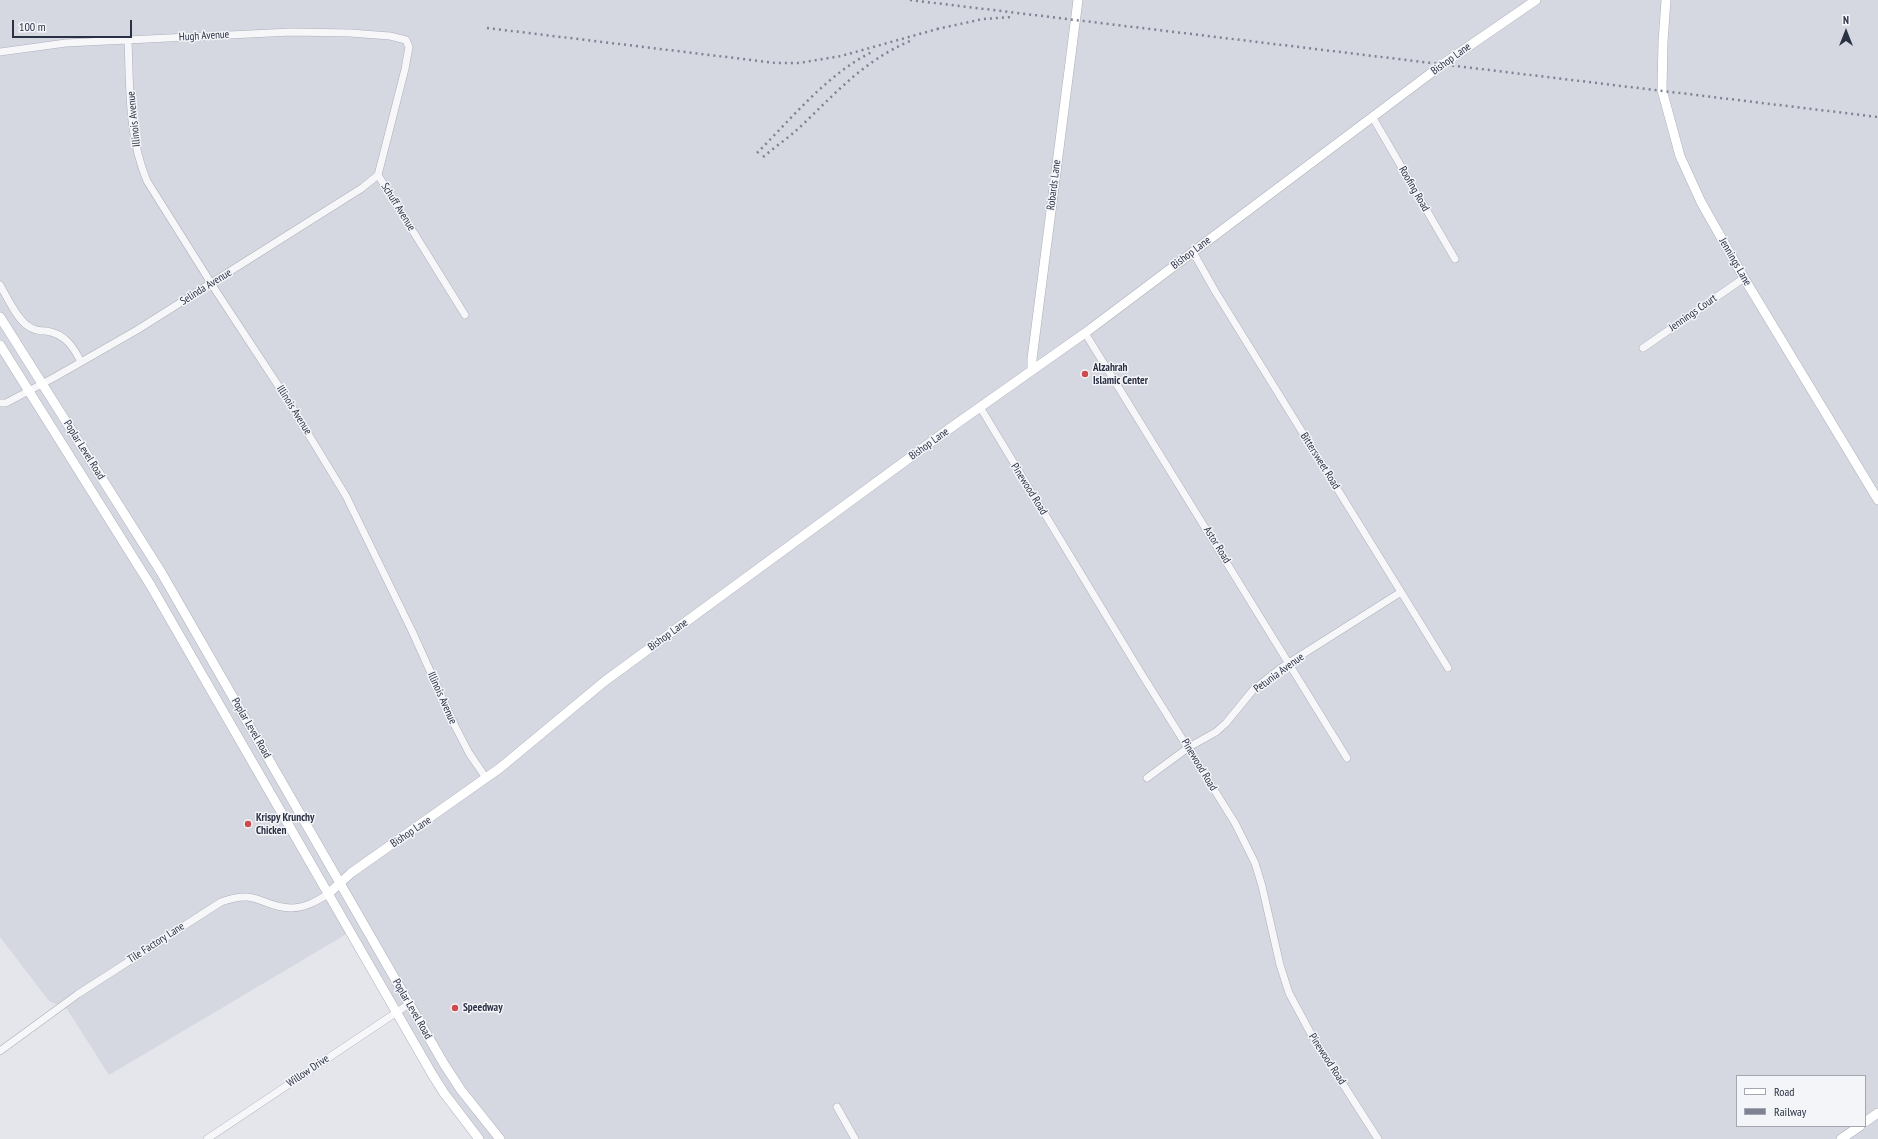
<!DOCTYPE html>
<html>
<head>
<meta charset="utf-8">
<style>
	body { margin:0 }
	#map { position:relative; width:1878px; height:1139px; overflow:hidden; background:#e4e6ec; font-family:"PT Sans Narrow",sans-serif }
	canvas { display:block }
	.legend { position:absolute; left:1736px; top:1075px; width:130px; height:52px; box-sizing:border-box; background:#f4f5f9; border:1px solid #a4a7b1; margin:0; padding:5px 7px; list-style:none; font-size:12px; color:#2b3144 }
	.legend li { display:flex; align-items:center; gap:8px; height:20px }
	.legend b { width:20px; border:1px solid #a4a7b1 }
	.north { position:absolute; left:1826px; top:12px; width:40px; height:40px; -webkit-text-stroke:3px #f4f5f9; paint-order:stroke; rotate:0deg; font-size:11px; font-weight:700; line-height:16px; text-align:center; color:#2b3144 }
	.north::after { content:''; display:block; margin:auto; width:14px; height:18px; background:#2b3144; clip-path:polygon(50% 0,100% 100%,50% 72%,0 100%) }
	.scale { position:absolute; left:12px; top:20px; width:120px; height:18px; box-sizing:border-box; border:2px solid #2b3144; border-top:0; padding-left:5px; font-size:12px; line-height:14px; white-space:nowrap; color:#2b3144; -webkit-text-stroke:3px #f4f5f9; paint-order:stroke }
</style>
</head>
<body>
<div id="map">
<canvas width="1878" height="1139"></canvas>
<ul class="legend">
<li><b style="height:5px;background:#fff"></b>Road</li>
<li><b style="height:5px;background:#7d8395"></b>Railway</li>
</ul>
<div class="north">N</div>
<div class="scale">100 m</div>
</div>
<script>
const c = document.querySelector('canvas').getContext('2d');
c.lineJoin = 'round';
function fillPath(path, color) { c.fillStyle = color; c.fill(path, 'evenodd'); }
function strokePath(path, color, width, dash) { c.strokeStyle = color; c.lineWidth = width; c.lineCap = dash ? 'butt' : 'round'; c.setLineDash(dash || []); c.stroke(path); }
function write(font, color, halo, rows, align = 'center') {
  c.font = font + ' "PT Sans Narrow",sans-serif'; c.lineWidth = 3; c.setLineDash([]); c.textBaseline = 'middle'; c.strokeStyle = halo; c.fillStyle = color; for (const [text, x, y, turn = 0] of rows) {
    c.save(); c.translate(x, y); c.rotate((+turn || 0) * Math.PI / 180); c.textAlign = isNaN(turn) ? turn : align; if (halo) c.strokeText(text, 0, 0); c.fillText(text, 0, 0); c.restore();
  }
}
const built = new Path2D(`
	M0,0h1878v1139h-1399l-35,-46 -94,-161 -241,143 -42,-66 -18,-8 -49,-64zM1737,1076h128v50h-128z`);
const street = new Path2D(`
	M128,40c2,48 0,96 19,141l69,110 71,108 59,97 66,135 43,95 14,27 17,25
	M0,52l66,-9 225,-11 59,1 40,3 16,4 3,7 -4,22 -27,106 87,140
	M1373,118l82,141
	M1193,252l22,39 233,377
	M0,285c7,12 17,34 28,41 5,4 12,5 18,5 19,3 27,15 35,31
	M1085,333l262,425
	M1643,348l101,-70
	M0,403h6l49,-26 82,-47 225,-142 16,-13
	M980,407l161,266 94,150 20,40 7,23 18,79 9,28 22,41 67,105
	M1147,778l42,-31 27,-15 10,-9 27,-33 28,-22 120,-76
	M0,1051l78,-57 143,-92c37,-14 39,5 70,6 14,0 26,-7 37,-14
	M837,1107l18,32
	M207,1139l202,-135`);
const secondary = new Path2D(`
	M1666,0l-3,42 -1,48 18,66 21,46 43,76 134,222
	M0,317l161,255 283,492 17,26 39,49
	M0,345l151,241 281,488 12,19 35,46
	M1032,370v-11l46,-359
	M328,894l23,-21 149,-105 105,-87 344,-252 136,-96 358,-269 93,-64
	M1865,1122l13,-9
	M1841,1139l19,-13`);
const rail = new Path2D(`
	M910,0l968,117
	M487,28l289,35h23l42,-7 100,-28
	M937,29l46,-10 29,-2
	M757,153c36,-36 71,-80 117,-102
	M763,157c12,-10 25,-19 36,-29 36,-34 64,-67 111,-87`);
const markers = [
	[1085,374,4,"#cf4a4d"],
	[248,824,4,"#cf4a4d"],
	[455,1008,4,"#cf4a4d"]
];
const streetNames = [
	["Hugh Avenue",204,36,-3],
	["Bishop Lane",1451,59,-36],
	["Illinois Avenue",134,119,-96],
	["Robards Lane",1054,185,-83],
	["Roofing Road",1414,189,60],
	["Schuff Avenue",398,207,58],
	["Bishop Lane",1191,253,-37],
	["Jennings Lane",1735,262,60],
	["Selinda Avenue",206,287,-32],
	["Jennings Court",1693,313,-35],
	["Illinois Avenue",294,410,58],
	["Bishop Lane",929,444,-36],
	["Poplar Level Road",84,450,58],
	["Bittersweet Road",1320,461,58],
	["Pinewood Road",1029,489,58],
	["Astor Road",1217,545,58],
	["Bishop Lane",668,635,-36],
	["Petunia Avenue",1279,673,-36],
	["Illinois Avenue",442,698,66],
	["Poplar Level Road",251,728,60],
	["Pinewood Road",1199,765,59],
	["Bishop Lane",411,832,-34],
	["Tile Factory Lane",156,943,-33],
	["Poplar Level Road",412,1009,60],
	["Pinewood Road",1327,1059,57],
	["Willow Drive",308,1071,-34]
];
const poiNames = [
	["Alzahrah",1093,368],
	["Islamic Center",1093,381],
	["Krispy Krunchy",256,818],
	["Chicken",256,831],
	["Speedway",463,1008]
];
fillPath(built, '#d6d8e1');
strokePath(street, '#acb0ba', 8);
strokePath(secondary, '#acb0ba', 10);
strokePath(street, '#f7f7fa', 7);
strokePath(secondary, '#fff', 9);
strokePath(rail, '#7d8395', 2.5, [2, 4]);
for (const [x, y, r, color] of markers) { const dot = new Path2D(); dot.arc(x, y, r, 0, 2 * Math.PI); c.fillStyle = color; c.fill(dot); strokePath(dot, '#f4f5f9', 1.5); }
write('11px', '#2b3144', '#f4f5f9', streetNames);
write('bold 11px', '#2b3144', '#f4f5f9', poiNames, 'left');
</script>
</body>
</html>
